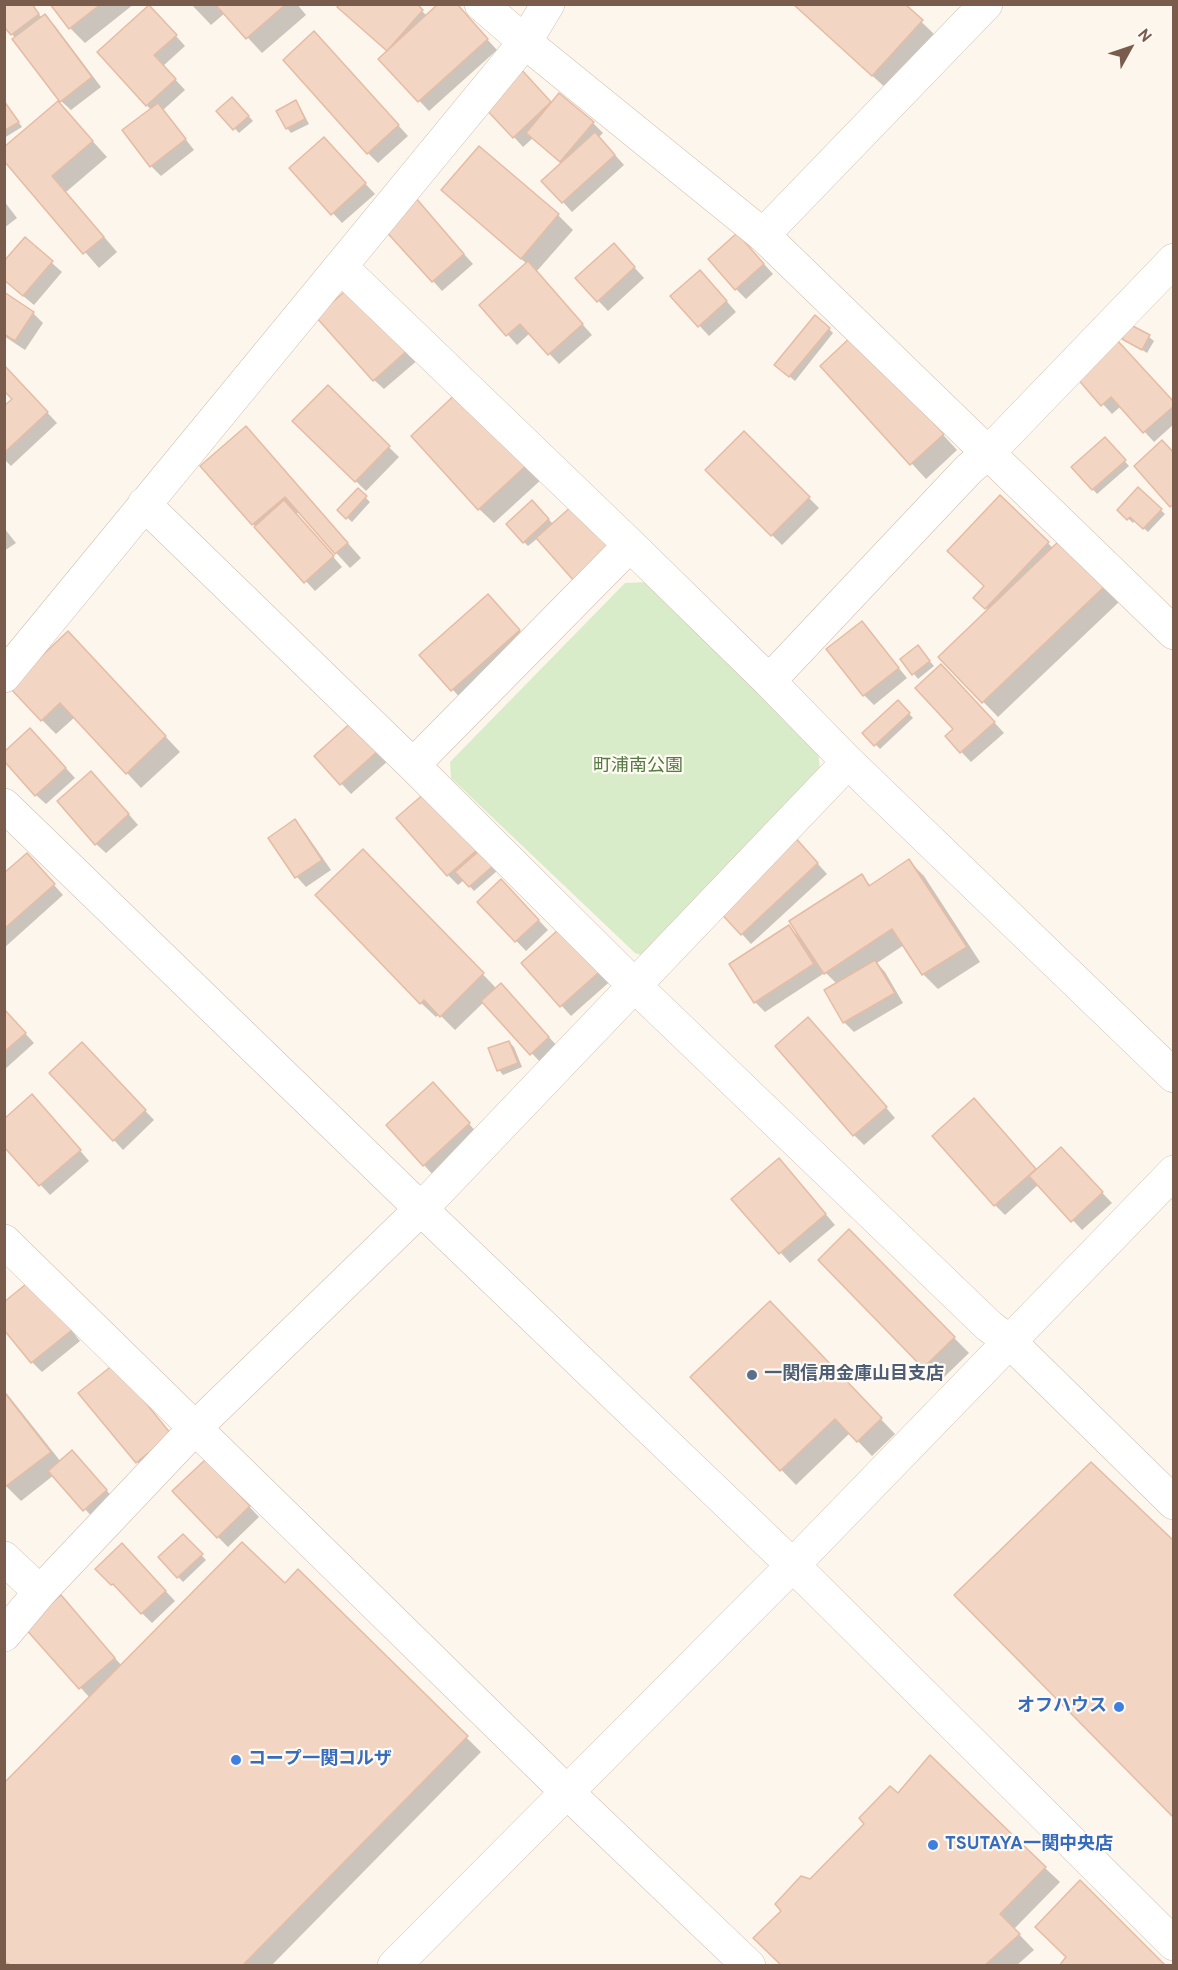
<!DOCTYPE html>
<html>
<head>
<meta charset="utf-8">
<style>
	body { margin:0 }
	#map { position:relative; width:1178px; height:1970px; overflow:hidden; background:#fdf6ec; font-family:Overpass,sans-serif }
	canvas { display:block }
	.frame { position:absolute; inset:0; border:6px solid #7a5c4d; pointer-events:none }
	.north { position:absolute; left:1100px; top:18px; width:60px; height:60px; -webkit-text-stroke:4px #fffaf3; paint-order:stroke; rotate:50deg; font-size:16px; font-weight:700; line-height:24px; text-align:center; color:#7a5c4d }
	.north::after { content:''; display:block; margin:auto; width:21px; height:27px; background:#7a5c4d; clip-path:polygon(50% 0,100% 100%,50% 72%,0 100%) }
</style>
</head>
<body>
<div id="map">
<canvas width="1178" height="1970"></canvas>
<div class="frame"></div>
<div class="north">N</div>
</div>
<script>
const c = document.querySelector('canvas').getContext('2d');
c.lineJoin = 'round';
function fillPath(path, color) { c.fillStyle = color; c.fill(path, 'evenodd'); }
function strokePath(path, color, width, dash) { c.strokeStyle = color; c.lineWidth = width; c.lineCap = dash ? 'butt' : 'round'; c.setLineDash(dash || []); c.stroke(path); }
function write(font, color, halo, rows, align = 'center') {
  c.font = font + ' Overpass,"Noto Sans JP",sans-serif'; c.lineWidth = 4.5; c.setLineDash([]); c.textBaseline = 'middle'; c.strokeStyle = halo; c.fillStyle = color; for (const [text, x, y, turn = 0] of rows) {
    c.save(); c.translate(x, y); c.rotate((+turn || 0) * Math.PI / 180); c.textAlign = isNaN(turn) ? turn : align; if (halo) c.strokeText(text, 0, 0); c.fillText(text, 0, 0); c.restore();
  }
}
const green = new Path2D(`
	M647,582l171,170 3,25 -171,181 -15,-5 -184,-175 -1,-16 175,-179z`);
const shadow = new Path2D(`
	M31,4l11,14 3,-2 10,10 46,61 -30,23 -10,-9 -49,-67z
	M52,4h82l-49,39 -15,-15z
	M191,4h106l9,11 -44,38 -37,-40 -14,12z
	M415,4l12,12 28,-12 42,46 -68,61 -49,-52 8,-7 -39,-35z
	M793,4h110l33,32 -48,54z
	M159,17l26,29 -22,20 22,24 -22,20 31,40 -33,26 -10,-10v-56l-52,-58z
	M324,43l84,93 -30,27 -10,-10z
	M530,80l22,24 41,19 10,10 -4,4 25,28 -52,47 -9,-10 -1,-38 -29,-26 -10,9 -9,-10z
	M4,101l18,26 -18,11z
	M295,102l5,5 9,17 -18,9 -4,-5z
	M58,103l49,54 -41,35 51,60 -18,16 -95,-109z
	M237,103l16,18 -14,12 -20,-22z
	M333,149l42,45 -33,29 -51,-55z
	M443,190l115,25 15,15 -37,42 56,63 -33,29 -29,-31 -13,12 -36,-40 46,-41z
	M4,201l13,17 -13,10z
	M424,209l49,55 -31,27 -9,-10z
	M25,239l37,33 -28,33 -30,-25z
	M747,245l26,29 -27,25 -10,-10z
	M623,255l21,23 -36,33 -31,-33z
	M710,282l26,30 -27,24 -37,-40z
	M353,286l66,73 -35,30 -10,-9z
	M4,294l29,19 10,10 -18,27 -21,-14z
	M829,329l4,4 -38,48 -14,-12z
	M1149,337l5,4 -7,12 -23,-15z
	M867,352l90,98 -31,29 -104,-113z
	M13,376l44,47 -46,43 -7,-7v-51l10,-9z
	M1078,377l96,26v21l-20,18 -33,-36 -9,8z
	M328,388l71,69 -33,34 -72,-70z
	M461,391l82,87 -49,45 -15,-14z
	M246,428l115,130 -11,10 -51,-56 -3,2 46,53 -27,24 -62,-67z
	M744,433l75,75 -37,37 -75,-75z
	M1105,439l24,27 -32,28 -24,-27z
	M358,490l12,12 -18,20 -13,-12z
	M1139,490l26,24 -17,18 -13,-12 -2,3 -14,-13z
	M1000,497l54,52 7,-8 58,61 -121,115 -58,-60 48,-47 -13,-12 11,-12z
	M532,502l22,23 -26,21 -4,-4z
	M4,528l12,15 -12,8z
	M498,606l31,35 -67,59 -40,-45z
	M862,623l45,55 -33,27 -10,-10z
	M83,648l97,104 -39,36 -66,-71 -19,17 -14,-14z
	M922,652l12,14 -16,13 -16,-20z
	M951,675l53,58 -33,29 -24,-25 8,-8z
	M898,702l15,16 -33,31 -16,-16z
	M354,722l35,38 -38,34 -35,-38z
	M40,740l35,38 -29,26 -10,-9z
	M101,782l37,43 -32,28 -10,-9z
	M426,794l71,77 -23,20 -10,-11 -6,5 -10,-10z
	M294,821l10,10 27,39 -25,17 -9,-10z
	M802,846l25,28 -76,70 -9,-10z
	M909,861l15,15 56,86 -42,27 -15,-15 -19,-29 -27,18 8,9 18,31 -49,29 -10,-10 -7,-38 -16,-16 2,6 -58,38 -10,-10 34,-76 11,12 61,-62 10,10z
	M36,865l27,30 -59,53v-73z
	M378,865l119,124 14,6 47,52 -17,16 -57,-61 -29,28 -16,-16 -3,3 -15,-14z
	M511,891l37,39 -22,21 -47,-49z
	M567,924l48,53 -44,39 -48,-53z
	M4,1010l30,33 -30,27z
	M818,1029l77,89 -31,27 -10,-10z
	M509,1042l5,5 8,20 -19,8 -4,-5z
	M91,1054l63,66 -31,30 -9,-10z
	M443,1094l35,40 -45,41 -9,-10z
	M42,1106l47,55 -39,34 -46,-50z
	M984,1110l53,60 33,-11 42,44 -30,27 -43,-46 -34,31 -10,-10z
	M788,1170l47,55 -45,38 -57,-64z
	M849,1231l120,122 -30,29 -119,-122z
	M41,1292l39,49 -38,31 -10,-10z
	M785,1318l110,116 -23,22 -22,-23 -54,52 -104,-108z
	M4,1390l57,72h21l33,38 -21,19 -40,-44 -33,26 -17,-17z
	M80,1393l100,52 -34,27z
	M216,1471l43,46 -31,30 -10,-10z
	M183,1536l23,24 -23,22 -23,-24z
	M132,1555l43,46 -23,22 -55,-54z
	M298,1571l183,181 -210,214h-267v-181l86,-87 -64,-71 44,-20 52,59 163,-81z
	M898,1795l147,73 15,14 -46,47 20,21 -18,16h-232l26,-85z`);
const building = new Path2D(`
	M4,4h28l7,10 -28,21 -7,-8z
	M50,4h51l-32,25z
	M215,4h71l-40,35z
	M340,4h77l6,6 -36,41 -50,-44z
	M438,4h19l31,35 -70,63 -40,-43z
	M793,4h112l18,16 -51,56z
	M149,5l28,30 -23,20 22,24 -30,27 -49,-54z
	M45,14l47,63 -32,25 -48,-63z
	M314,31l85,94 -32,29 -84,-94z
	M520,68l31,34 -38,36 -31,-33z
	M559,93l35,29 -34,40 -34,-29z
	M232,97l17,19 -16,14 -17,-19z
	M296,100l9,19 -19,10 -10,-18z
	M4,101l15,21 -15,9z
	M58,101l35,40 -41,35 52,61 -21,17 -79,-93v-14z
	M158,103l28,36 -36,28 -28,-37z
	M595,132l20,23 -53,48 -21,-22z
	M324,137l42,46 -35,32 -42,-47z
	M479,146l80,68 -38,45 -80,-69z
	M415,197l49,57 -32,28 -50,-55z
	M737,233l27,31 -29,26 -27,-31z
	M25,237l28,24 -30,35 -19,-16v-19z
	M614,243l21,24 -38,35 -22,-24z
	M528,261l55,63 -35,31 -28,-31 -14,12 -27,-31z
	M700,270l27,31 -29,26 -28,-31z
	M353,284l57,64 -37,33 -57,-64z
	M4,292l30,20 -19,29 -11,-7z
	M815,315l15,13 -41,49 -15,-12z
	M1129,324l21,11 -8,15 -20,-11z
	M853,335l91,99 -34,31 -90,-99z
	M1117,340l57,62v4l-31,27 -32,-36 -10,9 -25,-29z
	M4,365l44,47 -44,41v-47l8,-7 -8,-8z
	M328,385l62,61 -35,36 -63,-61z
	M461,389l68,74 -51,47 -67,-74z
	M246,426l102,117 -13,11 -50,-57 -33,28 -52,-59z
	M744,431l66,66 -39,39 -66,-66z
	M1105,437l21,23 -34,30 -21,-23z
	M1162,440l12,13v51l-4,3 -36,-41z
	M1138,487l24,22 -19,20 -13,-12 -3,3 -10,-10z
	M358,488l9,8 -21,23 -9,-9z
	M1000,495l49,47 -64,67 -12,-11 11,-12 -37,-35z
	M581,498l38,43 -45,40 -38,-43z
	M284,500l50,56 -30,27 -50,-56z
	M532,500l17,19 -26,24 -17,-19z
	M1061,539l44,47 -123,117 -44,-46z
	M488,594l32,36 -69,61 -32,-36z
	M862,621l37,47 -36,28 -37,-47z
	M68,631l98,105 -40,38 -66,-71 -19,18 -32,-34z
	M918,645l12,16 -18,14 -12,-16z
	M941,664l54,58 -35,31 -15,-17 8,-7 -38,-41z
	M898,700l12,13 -36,33 -12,-13z
	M354,720l26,29 -40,36 -26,-29z
	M30,728l36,40 -31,28 -31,-35v-9z
	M91,771l38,43 -34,31 -38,-44z
	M426,792l51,58 -30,26 -51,-58z
	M295,819l27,41 -27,18 -27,-40z
	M792,834l26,29 -77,72 -27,-29z
	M363,849l121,124 -44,44 -16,-17 -4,4 -105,-109z
	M480,850l13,16 -24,21 -14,-15z
	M27,853l28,31 -51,45v-56z
	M909,859l58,88 -45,28 -30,-46 -68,45 -35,-53 73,-47 7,12z
	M501,879l38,41 -24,22 -38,-40z
	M567,922l39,44 -46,41 -39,-44z
	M789,925l25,39 -60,39 -25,-39z
	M875,960l20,33 -52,30 -19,-33z
	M501,983l48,54 -19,18 -49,-54z
	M4,1009l22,24 -22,19z
	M808,1017l79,90 -34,29 -78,-90z
	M509,1041l9,22 -21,8 -9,-23z
	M82,1042l64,68 -33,31 -64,-68z
	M433,1082l37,41 -47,43 -37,-41z
	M32,1094l49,56 -42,36 -35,-39v-28z
	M974,1098l62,71 -42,37 -62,-70z
	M1061,1147l42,45 -32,30 -42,-46z
	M779,1158l47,56 -47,40 -48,-55z
	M849,1229l106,108 -32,31 -105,-108z
	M31,1280l41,50 -41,33 -27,-33v-28z
	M770,1301l112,117 -25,24 -22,-23 -55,52 -90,-94z
	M114,1364l57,70 -35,29 -58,-70z
	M4,1392l47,60 -46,35 -1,-1z
	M72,1450l35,40 -24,21 -35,-40z
	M206,1459l44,47 -33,32 -45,-47z
	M1091,1462l83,79v277l-220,-223z
	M183,1534l20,20 -26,24 -19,-21z
	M242,1542l43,41 13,-14 170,167 -226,230h-229l-9,-4v-179z
	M122,1543l44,48 -25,23 -28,-30 -2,1 -16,-16z
	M61,1595l54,63 -36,31 -55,-62z
	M930,1755l116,112 -46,47 20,20 -36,32h-202l-29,-28 28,-27 -6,-7 26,-28 9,3 54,-55 -5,-6 31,-32 8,7z
	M1080,1880l86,86h-107l7,-9 -31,-30z`);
const street = new Path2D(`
	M481,4l44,38
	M763,235l223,-231
	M341,267l289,278 139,136 79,81 326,314
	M144,504l269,261 221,220 355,341 21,16 164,161
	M4,676l521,-634 23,-38
	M769,681l200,-212 20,-17
	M413,765l217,-220
	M4,805l417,404 389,373 364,362
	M4,1241l563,551 182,174
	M4,1558l36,34
	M4,1635l36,-43 156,-165 225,-218 427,-447`);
const secondary = new Path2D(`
	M525,42l238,193 411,398
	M989,452l185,-192
	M394,1966l398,-400 382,-394`);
const markers = [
	[752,1375,6,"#5c6f8a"],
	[1119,1707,6,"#3f7fe0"],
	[236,1760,6,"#3f7fe0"],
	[933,1845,6,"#3f7fe0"]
];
const parkNames = [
	["町浦南公園",638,767]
];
const serviceNames = [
	["一関信用金庫山目支店",764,1375]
];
const shopNames = [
	["オフハウス",1107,1707,"right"],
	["コープ一関コルザ",248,1760],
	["TSUTAYA一関中央店",945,1845]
];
fillPath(green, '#d8ecc9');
fillPath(shadow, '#0003');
fillPath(building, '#f3d5c3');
strokePath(building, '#e6bba3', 1.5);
strokePath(street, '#d1beb0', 34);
strokePath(secondary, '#d6c0b0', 34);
strokePath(street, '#fff', 33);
strokePath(secondary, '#fff', 33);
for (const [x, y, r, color] of markers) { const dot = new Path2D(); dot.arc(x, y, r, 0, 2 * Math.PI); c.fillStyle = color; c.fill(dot); strokePath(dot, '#fffaf3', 2); }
write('18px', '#537a41', '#fffaf3', parkNames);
write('bold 18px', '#4e5e75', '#fffaf3', serviceNames, 'left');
write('bold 18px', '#366cbe', '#fffaf3', shopNames, 'left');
</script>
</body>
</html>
